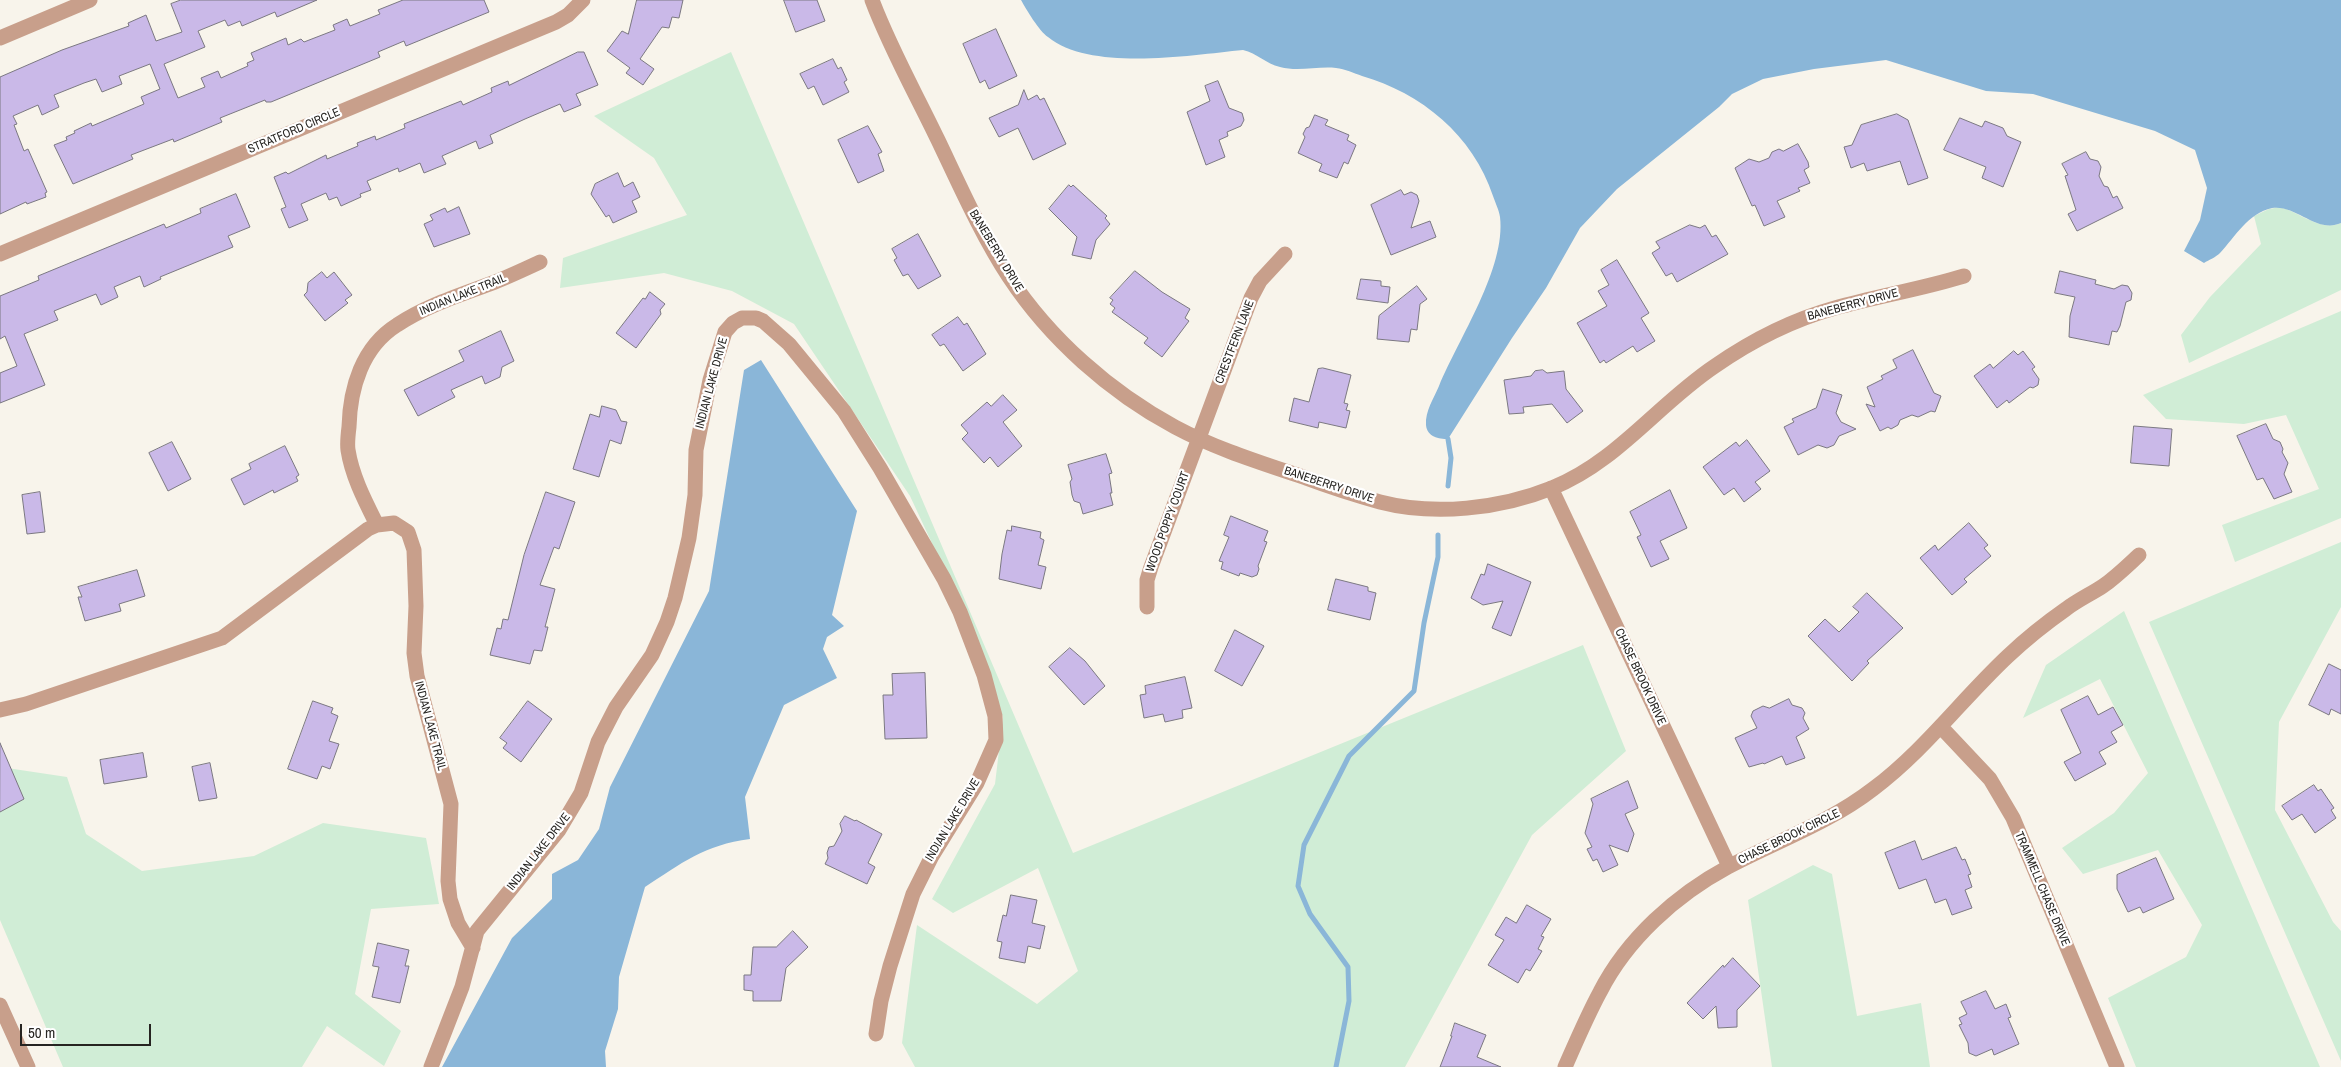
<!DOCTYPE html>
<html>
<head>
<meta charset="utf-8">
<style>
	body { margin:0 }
	#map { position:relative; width:2341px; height:1067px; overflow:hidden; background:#f8f4eb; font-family:"Archivo Narrow",sans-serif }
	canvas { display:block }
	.scale { position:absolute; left:20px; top:1024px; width:131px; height:22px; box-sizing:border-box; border:2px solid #262421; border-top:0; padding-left:6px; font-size:15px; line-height:18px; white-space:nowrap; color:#262421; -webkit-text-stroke:4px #fff; paint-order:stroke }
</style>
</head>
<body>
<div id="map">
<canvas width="2341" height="1067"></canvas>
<div class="scale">50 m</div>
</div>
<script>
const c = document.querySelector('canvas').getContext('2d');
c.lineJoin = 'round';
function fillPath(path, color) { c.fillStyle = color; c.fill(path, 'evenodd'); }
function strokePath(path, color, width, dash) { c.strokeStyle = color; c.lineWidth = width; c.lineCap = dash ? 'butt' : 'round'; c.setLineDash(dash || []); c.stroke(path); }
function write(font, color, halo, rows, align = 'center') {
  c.font = font + ' "Archivo Narrow",sans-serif'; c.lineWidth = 4.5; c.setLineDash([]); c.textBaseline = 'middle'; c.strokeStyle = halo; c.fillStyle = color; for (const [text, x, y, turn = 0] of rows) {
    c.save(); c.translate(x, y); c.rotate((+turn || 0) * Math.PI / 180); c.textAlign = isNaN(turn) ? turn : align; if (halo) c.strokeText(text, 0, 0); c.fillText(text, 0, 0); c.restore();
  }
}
const green = new Path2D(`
	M731,52l342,801 510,-208 43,106 -94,84 -127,232h-490l-13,-24 15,-118 120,79 41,-33 -40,-103 -85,45 -21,-14 63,-115 8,-67 -46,-120 -47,-101 -116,-172 -62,-33 -68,-18 -104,15 3,-30 124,-43 -33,-57 -60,-42z
	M2280,207c19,5 41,25 61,16v67l-152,73 -8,-28 29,-38 51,-53 -7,-28 15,-7z
	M2341,311v207l-106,44 -13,-37 97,-36 -33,-74 -42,9 -78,-5 -23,-24z
	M2341,542v65l-62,115 -4,88 58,112 8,9v130l-192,-439z
	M2124,611l196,456h-184l-28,-69 78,-41 16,-32 -44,-75 -75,24 -21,-26 52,-35 34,-40 -48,-94 -77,39 23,-53z
	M7,768l60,9 19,57 56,37 112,-15 69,-33 103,15 13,66 -68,5 -16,85 46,37 -17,35 -57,-40 -25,41h-239l-63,-147v-151z
	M1813,865l19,9 25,142 64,-13 9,64h-158l-24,-167z`);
const water = new Path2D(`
	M1021,0h1320v223c-24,11 -45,-19 -69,-15 -24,5 -37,29 -52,45 -4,4 -11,7 -16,10l-20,-12 16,-31 7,-32 -12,-38 -40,-19 -122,-37 -47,-3 -100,-31 -72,9 -51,10 -31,15 -13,13 -102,82 -37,39 -34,60 -34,50 -64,101c-9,0 -21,-2 -22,-14 -1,-14 8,-27 13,-39 20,-48 67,-118 61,-169 -1,-7 -5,-15 -7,-21 -20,-61 -72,-103 -131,-120 -8,-3 -17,-7 -26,-8 -18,-2 -38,4 -56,-1 -14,-3 -23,-14 -37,-17 -52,5 -152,22 -195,-13 -9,-6 -22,-28 -27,-37z
	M761,360l96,151 -25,104 12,11 -17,11 -4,12 14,29 -53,27 -39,92 5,42c-46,6 -68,24 -105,48l-26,90 -1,32 -13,42 1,16h-164l70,-129 40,-39v-25l26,-14 21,-31 11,-42 99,-196 35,-221z`);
const stream = new Path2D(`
	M1448,486l3,-28 -3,-19
	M1336,1067l13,-66 -1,-34 -38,-53 -12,-28 6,-41 45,-89 65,-65 10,-68 14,-66v-22`);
const building = new Path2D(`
	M181,0h136l-40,17 -2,-5 -33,14 -2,-5 -12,5 -3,-6 -27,11 7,16 -41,17 14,34 27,-11 -4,-9 17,-7 3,7 27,-12 -1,-3 7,-3 -3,-7 35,-15 2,7 13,-6 3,3 31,-12 -2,-5 14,-6 3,7 30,-12 -2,-4 25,-10h81l5,12 -83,34 -2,-5 -26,11 2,5 -109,45h-5l-1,-2 -45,18 2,4 -48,20 -1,-3 -42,16 2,4 -60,25 -19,-39 13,-5 -1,-3 9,-4 -1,-2 17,-8 1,3 52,-22 -3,-7 19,-8 -10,-25 -31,12 3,8 -20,8 -6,-13 -12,4 -30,12 5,12 -17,8 -4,-10 -25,11 4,8 -3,1 10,26 4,-2 19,43 -2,1 1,4 -19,7 -1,-2 -26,12v-137l62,-27 67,-24 -1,-3 18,-8 10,26 26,-9 -11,-28z
	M637,0h46l-4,18 -7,-1 -3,11 -7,-1 -22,32 14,10 -11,16 -17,-12 4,-5 -23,-17 15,-20 6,3z
	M784,0h33l8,21 -29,11z
	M996,29l21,47 -28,13 -4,-9 -5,3 -17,-39z
	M578,52h6l14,33 -22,9 5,11 -17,7 -4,-8 -35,15 -35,16 3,8 -14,6 -3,-8 -34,15 4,8 -22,9 -4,-10 -21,9 -1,-4 -31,13 4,9 -11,4 1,3 -20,9 -4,-9 -8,3 -3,-7 -25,11 7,16 -19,8 -8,-19 5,-2 -12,-30 12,-5 2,2 38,-19 1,4 31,-13 -1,-3 18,-7 1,4 29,-12 -1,-4 57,-23 2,4 29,-13 -1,-4 17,-7 1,4z
	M833,59l5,10 3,-2 6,13 -3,2 5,10 -26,13 -9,-19 -6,3 -8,-15z
	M1218,81l11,27 13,5 2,7 -3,6 -14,6 1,4 -9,4 6,17 -19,8 -19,-53 23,-11 -5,-15z
	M1024,90l4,10 9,-5 3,5 4,-2 22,46 -33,16 -15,-32 -19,9 -10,-19 29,-13z
	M1897,114l11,6 20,58 -20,7 -8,-24 -33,10 -3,-8 -13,5 -7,-21 8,-2 9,-20z
	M1315,115l13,5 -3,5 24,10 -2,5 9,5 -8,19 -4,-2 -7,16 -18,-7 3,-7 -24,-11 7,-16 -2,-3 3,-6 3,-1z
	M1960,118l22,9 3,-6 18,7 4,8 14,6 -18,45 -21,-9 4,-11 -42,-17z
	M868,126l14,26 -4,2 6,17 -26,12 -20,-43z
	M1798,144l10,18 1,5 -5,3 6,13 -12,5 2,3 -23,10 8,16 -21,9 -9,-21 -3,1 -17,-38 14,-9 10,3 10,-4 3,-6 7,-3 4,2z
	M2086,152l4,7 8,2 3,6 -2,9 5,10 4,1 5,11 4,-2 6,12 -46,23 -9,-17 8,-4 -11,-34 3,-1 -6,-11z
	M618,173l6,14 9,-5 7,15 -8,4 5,11 -24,11 -4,-8 -3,2 -15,-23 4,-10z
	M1069,185l2,2 2,-2 34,31 -2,2 5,6 -14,16 -5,19 -19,-4 5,-18 -28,-28z
	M1401,190l3,5 7,-3 6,3 2,6 -8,27 19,-7 6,16 -45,18 -20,-50z
	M236,194l14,33 -22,9 5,11 -73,30 1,2 -17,8 -4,-11 -26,11 4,10 -17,8 -5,-11 -42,17 4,9 -34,14 21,51 -45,18v-30l17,-7 -12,-30 -5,3v-43l39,-16 -1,-4 126,-52 2,4 35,-15 -1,-4z
	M459,207l11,27 -36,13 -10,-23 9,-4 -3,-5 15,-7 2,4z
	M1690,225l10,3 5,-3 7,12 4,-2 12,19 -51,28 -5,-9 -6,3 -14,-23 8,-5 -4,-6z
	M918,234l23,42 -23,13 -10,-15 -5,2 -9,-16 3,-2 -5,-9z
	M1617,260l32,53 -8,5 14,23 -18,11 -4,-6 -27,17 -2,-3 -4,3 -23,-40 30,-17 -9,-15 11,-6 -8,-15z
	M1135,271l27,21 28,17 -5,9 4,3 -27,36 -18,-14 4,-5 -36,-26 3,-4 -5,-4 3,-4 -3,-2z
	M2060,271l36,9 -1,4 19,5 8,-4 6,1 4,7 -1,7 -5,2 -6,24 -3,6 -5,-1 -3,14 -40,-8 1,-21 5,-19 -20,-4z
	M322,272l5,6 7,-6 18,23 -7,5 3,3 -23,18 -21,-26 3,-3 1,-9z
	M1361,279l20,2v5l9,1 -2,16 -31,-4z
	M1417,286l10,13 -7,5 -3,26 -6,-1 -2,13 -32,-3 2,-23z
	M650,292l15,12 -5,6 1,4 -25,34 -20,-15 27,-35 2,1z
	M958,317l6,8 3,-2 19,31 -23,17 -19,-27 -4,2 -8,-11z
	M501,331l13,30 -12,6 -2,10 -15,7 -3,-8 -31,14 4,7 -37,19 -14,-26 60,-29 -5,-10z
	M1913,350l21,43 7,3 -6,16 -4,-1 -13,6 -6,-2 -12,5 -2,5 -7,4 -3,-2 -8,4 -14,-27 9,3 -8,-20 16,-8 -2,-3 16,-8 -4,-8z
	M2014,351l4,4 5,-4 12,16 -3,2 7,10 -1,6 -5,3 -3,-1 -21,16 -2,-3 -10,8 -23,-32 16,-12 3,4z
	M1323,368l28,7 -7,28 4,1 -2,6 4,1 -4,17 -27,-6 -1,6 -29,-7 5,-23 15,4 9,-33z
	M1543,370l4,3 17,-2 2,18 17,22 -16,12 -15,-19 -29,3 1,6 -15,1 -5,-34 27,-4 4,-5z
	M1823,389l19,6 -6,18 5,9 15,7 -17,7 -5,9 -7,3 -9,-3 -20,10 -14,-28 10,-5 -2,-3 24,-11z
	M1003,395l14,15 -14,12 19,24 -24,21 -8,-10 -6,6 -22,-24 6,-6 -7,-8 26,-23 4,4z
	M602,406l14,4 5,11 6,1 -6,22 -11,-4 -11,37 -26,-8 17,-55 9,3z
	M2266,424l7,15 7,3 3,7 -1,3 6,11 -4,11 8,18 -18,7 -11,-21 -6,2 -20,-44z
	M2134,426l38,3 -3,37 -38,-3z
	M1747,440l23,31 -15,11 6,7 -17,13 -10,-14 -10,7 -21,-28 33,-25 3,4z
	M172,442l19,37 -23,12 -19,-38z
	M285,446l14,29 -3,2 2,4 -24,12 -1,-3 -29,15 -13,-26 20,-10 -2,-5z
	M1106,454l6,19 -3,1 3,19h-2l3,12 -30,9 -3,-11 -6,-2 -2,-6 -2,-13 2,-3 -4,-14z
	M1670,490l17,38 -27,13 9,18 -18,8 -14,-30 4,-2 -11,-23z
	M40,492l5,40 -18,2 -5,-39z
	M546,492l29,10 -16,47 -5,-2 -14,38 15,4 -10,38h3l-6,24 -8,-1 -4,14 -40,-9 7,-27 4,1 2,-10 5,1 16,-65z
	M1231,516l37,15 -4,10 3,1 -9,24 1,3 -2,6 -5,2 -12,-4 -1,3 -18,-7 2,-7 -4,-1 10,-24 -5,-2z
	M1969,523l19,22 -4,3 7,8 -27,23 3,3 -15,13 -32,-37 15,-13 3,5z
	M1012,526l29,6 -1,6 4,2 -6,25 8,2 -5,22 -42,-10 3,-25 5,-24 4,1z
	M1488,564l43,18 -20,54 -19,-8 11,-27 -20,4 -12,-7 10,-24 3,1z
	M137,570l8,26 -26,8 2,7 -36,10 -7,-24h4l-4,-10z
	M1336,579l32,8v4l8,2 -6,27 -42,-10z
	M1867,593l36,35 -36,33 2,2 -17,18 -44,-45 17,-17 14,13 20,-20 -6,-5z
	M1235,630l29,16 -22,40 -27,-15z
	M1070,648l15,13 20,25 -21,19 -35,-38z
	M2329,664l12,6v44l-10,-5 -2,6 -20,-10z
	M925,673l2,65 -42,1 -2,-44h10l-1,-21z
	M1185,677l7,31 -10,2 1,8 -18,4 -2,-8 -19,4 -4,-23 6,-1 -1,-8z
	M2088,696l10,19 15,-8 10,18 -12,7 6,10 -18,10 7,12 -31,17 -11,-19 17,-9 -20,-43z
	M1789,699l3,6 10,3 3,5 -2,5 6,11 -13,8 9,21 -19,7 -4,-9 -18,8 -1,-1 -14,4 -14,-29 22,-10 -6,-12 2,-5 10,-5 6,2z
	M313,701l20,7 -2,5 7,3 -9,25 10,3 -9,25 -8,-3 -5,13 -29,-10z
	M528,701l24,18 -31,43 -18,-14 4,-5 -7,-5z
	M0,743l24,56 -24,13z
	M143,753l4,24 -43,7 -4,-24z
	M210,763l7,35 -18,3 -7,-34z
	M1628,781l10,27 -13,6 9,20 -6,18 -19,-7 9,20 -15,7 -6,-13 -4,2 -6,-12 5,-2 -7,-14 8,-29 -2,-5z
	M2314,785l4,6 3,-2 13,19 -3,2 5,8 -21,15 -13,-19 -10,6 -10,-14z
	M845,816l10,5 1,-1 26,14 -14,29 7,4 -8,17 -42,-20 3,-6 -1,-5 2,-6 5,-1 8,-15 -2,-7z
	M1915,841l7,19 34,-13 6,13 3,-1 6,15 -3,1 4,12 -7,3 7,18 -20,7 -6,-16 -11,4 -9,-24 -27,10 -14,-36z
	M2156,858l18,41 -31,14 -3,-6 -12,5 -11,-23v-14z
	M1011,895l26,5 -5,23 13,3 -5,23 -12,-3 -3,17 -26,-5 3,-16 -5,-1 6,-26 3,1z
	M1527,905l24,14 -10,17 3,1 -6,12 4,2 -12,20 -4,-2 -8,14 -30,-18 16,-25 -9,-5 11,-18 10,6z
	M793,931l15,16 -22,21 -5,33h-28v-10l-9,-1v-15h7l2,-28h23z
	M378,943l31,7 -4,16h4l-9,37 -28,-6 7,-30 -6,-1z
	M1733,958l27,28 -23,24v17l-19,1 -2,-22 -13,13 -16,-16 36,-38 1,2z
	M1986,991l9,18 11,-5 5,13 -3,1 11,26 -25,11 -2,-6 -16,7 -7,-3 -1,-10 -9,-18 3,-1 -3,-6 8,-4 -6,-12z
	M1455,1023l31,12 -9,22 24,10h-61l12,-31h-1z`);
const street = new Path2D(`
	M872,0c18,48 44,94 66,140 22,46 43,94 71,137 41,62 101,115 166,150 41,22 87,36 131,51 24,9 49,17 74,24 54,14 120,7 172,-14 65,-26 106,-84 163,-122 36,-25 77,-46 120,-58 43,-12 87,-19 129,-32
	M0,38l90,-38
	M0,254l556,-232 12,-7 15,-15
	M1551,488l178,378
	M377,525c-12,-24 -25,-49 -29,-75 -1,-7 0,-15 1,-23 1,-39 13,-80 48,-102 30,-20 64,-30 98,-43 15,-6 30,-13 45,-20
	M1147,607v-27l4,-13 100,-269 9,-17 25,-27
	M0,710l26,-6 196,-66 146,-109 9,-4 17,-2 14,9 6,18 2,56 -2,47 3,23 34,128 -3,77 2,18 8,24 15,25
	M1941,727l49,52 23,39 104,249
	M0,1005l28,62
	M431,1067l31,-80 15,-56 82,-101 22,-37 17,-51 18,-35 36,-52 15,-33 8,-24 14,-60 6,-43 1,-45 14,-70 15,-48 8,-9 9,-5h14l7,3 26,23 55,67 36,57 64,111 16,33 24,63 11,41 1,24 -19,43 -45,73 -19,38 -23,72 -9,35 -5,33
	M1565,1067c11,-25 22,-51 35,-75 27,-53 76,-97 128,-125 49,-26 101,-44 145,-78 51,-38 89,-90 135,-133 18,-17 38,-33 58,-47 12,-9 25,-15 37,-23 13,-9 24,-20 36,-31`);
const streetNames = [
	["STRATFORD CIRCLE",294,131,-23],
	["BANEBERRY DRIVE",996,251,59],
	["INDIAN LAKE TRAIL",463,295,-22],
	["BANEBERRY DRIVE",1853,305,-15],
	["CRESTFERN LANE",1235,342,-69],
	["INDIAN LAKE DRIVE",712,383,-75],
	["BANEBERRY DRIVE",1329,485,18],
	["WOOD POPPY COURT",1168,522,-70],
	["CHASE BROOK DRIVE",1640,677,65],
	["INDIAN LAKE TRAIL",430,726,75],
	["INDIAN LAKE DRIVE",953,820,-59],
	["CHASE BROOK CIRCLE",1789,837,-26],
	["INDIAN LAKE DRIVE",539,852,-52],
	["TRAMMELL CHASE DRIVE",2042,889,67]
];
fillPath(green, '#d0edd6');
fillPath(water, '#8ab6d8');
strokePath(stream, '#8ab6d8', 5);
fillPath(building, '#cab9e8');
strokePath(building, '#7b7881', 1);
strokePath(street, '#c89f8b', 15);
write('12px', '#262421', '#fff', streetNames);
</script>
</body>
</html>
